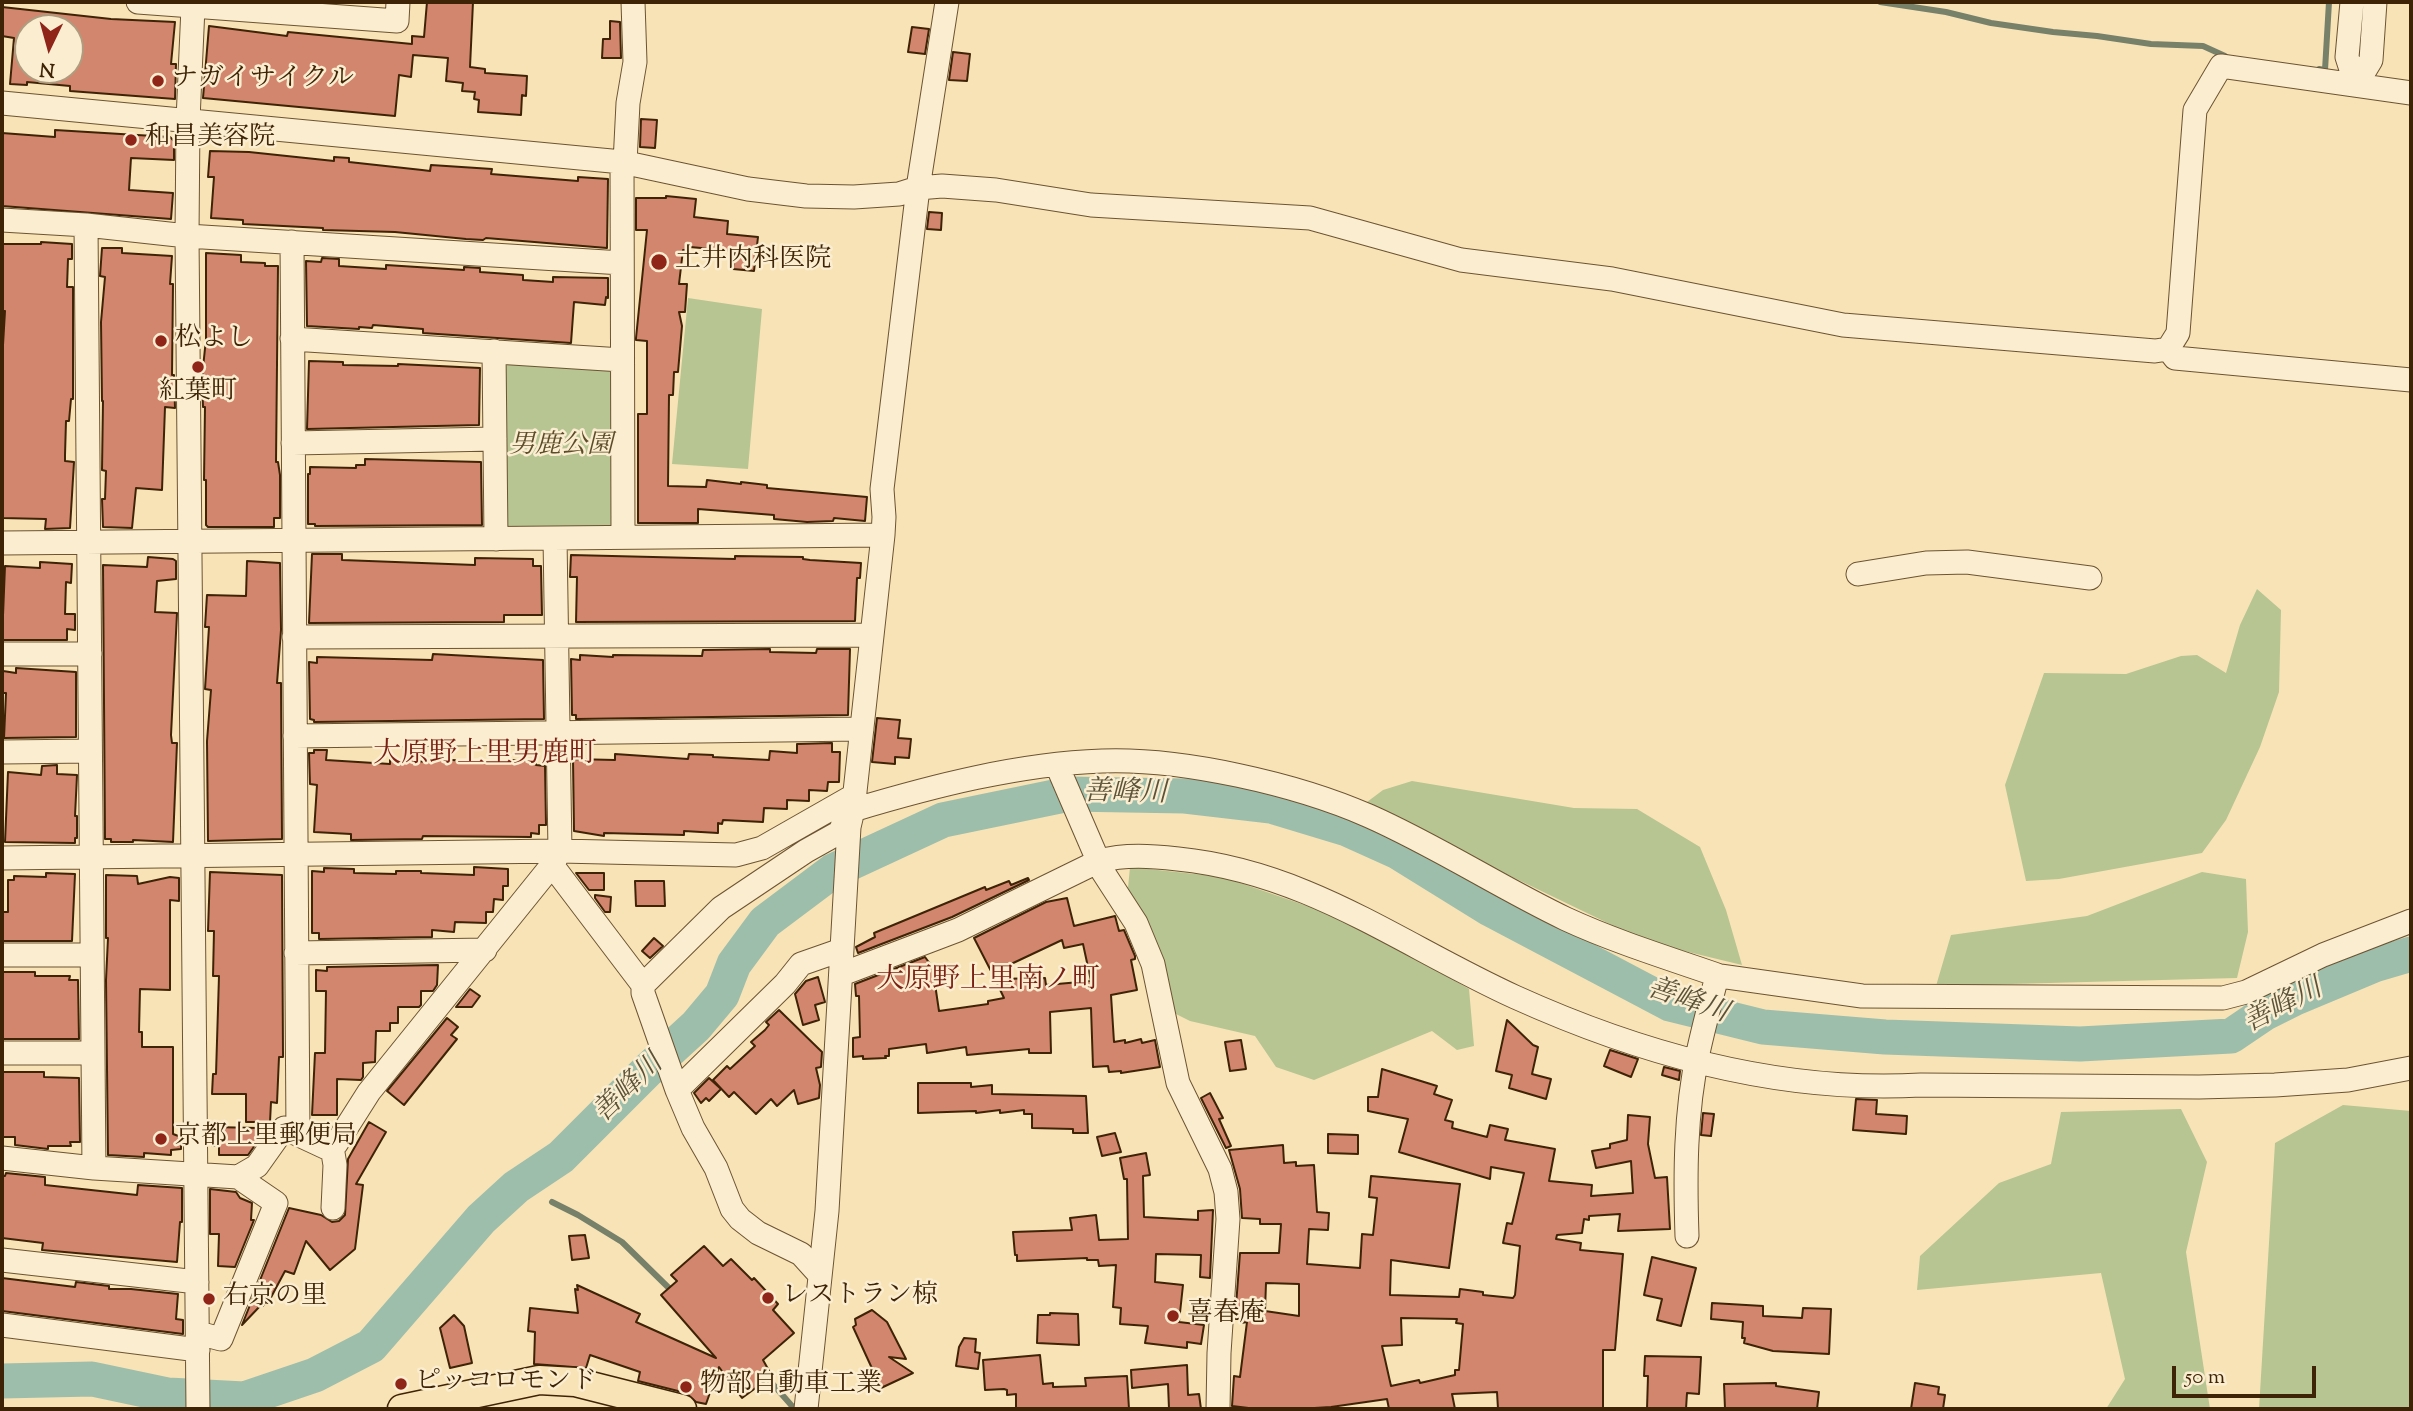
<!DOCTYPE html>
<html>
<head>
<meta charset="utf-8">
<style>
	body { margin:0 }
	#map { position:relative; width:2413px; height:1411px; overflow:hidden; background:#f8e3b6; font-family:"Sorts Mill Goudy",serif }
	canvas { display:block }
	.frame { position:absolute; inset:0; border:4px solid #3f2306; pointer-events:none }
	.north { position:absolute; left:14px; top:14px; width:70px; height:70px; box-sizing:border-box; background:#faedd0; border:2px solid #af9c7f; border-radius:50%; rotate:185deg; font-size:19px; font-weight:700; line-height:28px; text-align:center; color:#3f2306 }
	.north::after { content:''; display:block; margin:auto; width:24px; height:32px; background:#8f2418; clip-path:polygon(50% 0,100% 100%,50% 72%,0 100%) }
	.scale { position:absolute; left:2172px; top:1366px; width:144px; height:32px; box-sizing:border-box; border:4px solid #3f2306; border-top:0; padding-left:9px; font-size:21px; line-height:24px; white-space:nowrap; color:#3f2306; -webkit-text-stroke:5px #faedd0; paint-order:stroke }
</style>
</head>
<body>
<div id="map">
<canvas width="2413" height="1411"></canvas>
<div class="frame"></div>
<div class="north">N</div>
<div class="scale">50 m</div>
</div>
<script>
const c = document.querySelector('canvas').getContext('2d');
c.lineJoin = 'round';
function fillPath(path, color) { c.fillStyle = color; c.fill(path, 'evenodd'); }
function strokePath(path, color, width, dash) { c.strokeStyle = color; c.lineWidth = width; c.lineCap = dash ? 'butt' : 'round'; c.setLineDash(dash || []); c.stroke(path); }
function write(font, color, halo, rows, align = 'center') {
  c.font = font + ' "Sorts Mill Goudy","Noto Serif JP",serif'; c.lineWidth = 5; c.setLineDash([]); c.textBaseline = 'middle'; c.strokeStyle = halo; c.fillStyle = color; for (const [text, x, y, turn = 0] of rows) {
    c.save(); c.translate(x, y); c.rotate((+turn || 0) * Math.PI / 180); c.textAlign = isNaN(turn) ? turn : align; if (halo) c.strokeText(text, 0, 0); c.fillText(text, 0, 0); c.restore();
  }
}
const green = new Path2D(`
	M688,298l74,11 -14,160 -76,-5z
	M509,362l103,6 4,156 -5,7 -103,-4 -2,-4 -2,-154z
	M2257,589l24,21 -2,82 -19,55 -34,73 -24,33 -143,26 -33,2 -21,-96 39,-112 82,1 55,-18 16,-1 29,18 14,-48z
	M1412,781l162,27 63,1 63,38 26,63 16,55 -95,-23 -284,-137 20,-15z
	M1130,867l93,10 131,45 115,67 5,57 -17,4 -25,-19 -118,49 -38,-13 -21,-31 -65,-15 -16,-8 -46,-125z
	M2202,872l44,7 2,53 -11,46 -301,8 15,-51 136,-19z
	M2343,1105l68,6v298h-152l16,-266z
	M2181,1109l26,53 -21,90 24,157h-104l19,-30 -24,-106 -184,17 3,-34 79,-73 52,-19 10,-52z`);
const stream = new Path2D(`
	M1880,2l66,10 45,11 62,9 44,4 54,8 52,2 22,10
	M2319,69l6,1 4,-68
	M552,1202l26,13 44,27 53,52
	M763,1373l29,33`);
const river = new Path2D(`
	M2,1381l90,-2 76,16 76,4 71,-24 56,-29 110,-127 35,-32 45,-30 87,-87 48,-44 26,-31 12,-31 31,-42 68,-51 110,-51 126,-26 116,2 86,10 76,23 51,23 92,57 180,95 93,23 122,10 195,7 151,-8 34,-23 30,-15 79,-33 37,-11`);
const building = new Path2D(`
	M427,2h46l-3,65 15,2v4l42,3 -1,20 -4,-1 -1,20 -43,-3 1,-12 -5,-1 1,-7 -13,-1 1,-8 -17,-2 2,-23 -35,-3 -2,22 -12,-2 -4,41 -192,-18 6,-72 78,10 1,-4 124,12v-8l12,1z
	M2,7l109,12 64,3 -4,42h5l-1,35 -105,-8v-5l-43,-4v3l-17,-1 4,-46 -12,-2zM28,28h42v42h-42z
	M610,21l10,1 1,36h-19l1,-19h7z
	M912,27l17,2 -4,25 -17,-2z
	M953,52l17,2 -3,27 -18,-1z
	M641,119l16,1 -2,28 -15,-1z
	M55,130l115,7 4,4v19l-43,-2 -2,32 44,3 -2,26 -169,-13v-73l53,4z
	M210,151l39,1 85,9v-4l15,1v4l73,8 8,1 1,-6 61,4 -1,5 87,7v-4l30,2 -1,69 -121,-10 -3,2 -17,-1 -71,-7 -72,-2v-2l-80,-4v-4l-32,-2 3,-41h-6z
	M666,196l30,3 -2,18 34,4 -1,13 31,3 -4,34 -21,-2 2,-18 -45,-4v3h-7l-4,34h8l-2,28h-6l3,14 -4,46h-4l-1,23h-4l-1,91 38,1 1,-7 34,4v-2l26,3v3l100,9 -2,24 -31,-3 -1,3 -26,1 -33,-3v-4l-76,-6v14h-60v-109h9v-73l-11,-1v-2l11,-108h-11v-32h30z
	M929,212l13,1 -1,17 -14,-1z
	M41,242l31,2v15h-4l-1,28h6v112h-2l-2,22h-3l-1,34v6l9,1 -4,66 -25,1 1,-10 -44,-1v-156l3,-51h-3v-67h39z
	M102,248h20v5l50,3 -2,28h3l-1,91h2l1,33 -10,-1 -3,83 -26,-2 -4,40 -29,-1 -1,-28h3l1,-28 -4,-1 1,-69h-1l-1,-79 4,-45 -5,-1z
	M206,253l35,2v7l24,1v3h13l-2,196h2l2,13v43h-6v9h-66l-2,-2v-45h-2l1,-73h-2l-1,-30 4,-38z
	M322,258l17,1v7l47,3v-4l78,5v-3l16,1v4l43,3v5l30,2v-5l55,1v20l-2,-1 -1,8 -31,-3 -3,41 -148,-10v-4l-50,-4 -1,3 -13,-1v2l-52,-3 -1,-65 15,1z
	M309,361l34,1v3l55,1v-2l82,4 -1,57 -172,4z
	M365,459l116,3 1,63 -167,1v-2h-7v-50h2v-7l46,1v-3h9z
	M312,554h30v6l133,5v-7l58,1v7h8l1,49h-38v7l-195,1z
	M571,555l164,4v-3l68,1v2l7,1 51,3 -1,15h-3l-2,43 -279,1 1,-45h-7z
	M148,557l25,2 3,2v18l-19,2 -2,31 22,1 -6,122 1,8h5l-4,99 -40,-2v2h-22v-3h-6l-2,-274 44,2z
	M247,561l33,2 1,67 -4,53h4l1,156 -74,2 -1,-100 4,-51 -6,-1 4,-62h-4l2,-32 39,1z
	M40,562l32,2 -1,19 -5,-1 -1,32h10v16l-8,-1v11h-65l3,-74 35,2z
	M770,649v3l46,1 1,-4h33l-2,66 -272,4v-4h-4l-1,-56 9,1v-5l33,2v-2l89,1 1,-6z
	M433,654l110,6 1,59 -230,3v-2l-4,-1 -1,-57 8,1v-6l115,3z
	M16,668l60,4v65l-72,1 2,-45h-4l1,-22 13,2z
	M877,718l23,2 -2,18 13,1 -2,19 -14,-1v7l-23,-2z
	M832,743v9h8l-1,30h-11l-1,9 -18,-1v11l-22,-1v9l-23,-1 -1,14 -40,-2 -1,4 -4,-1v10l-34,-2v4l-80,-2v3l-30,-5 -1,-72 42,1v-6l73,5 1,-5 24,1v2l56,3 1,-9 27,2v-9z
	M314,750h13l-1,10 64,4v-4l42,2v-3l79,4 1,-3 24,2v3l9,1 1,59h-7v9l-8,-1v4l-108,-1 -1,3 -71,1v-6l-37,-2 3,-47 -7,-1 -1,-31h5z
	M57,765v9l20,1 -2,41h2v22h-2v5l-70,-1 3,-70 33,3 1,-9z
	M474,867l34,2v17h-5v14l-9,-1 -1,13h-7v11l-31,-1 -1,10 -22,-2v7l-113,2v-6h-7v-62l12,1v-4l30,1v4l42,1v-3h25v2l53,2z
	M210,872l72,3 1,182h-4l-2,46 -6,-1 -1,20h-24v-28h-34l1,-20h3l3,-98h-6l1,-45h-6z
	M46,873l29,1 -3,67h-70v-29h6v-32h6v-4l32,1z
	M576,873h28v17h-15z
	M106,875l31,1 1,8 32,-7 9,1v23l-9,-1v90l-30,-1 -1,43h3v15h31v87l8,3v12l-10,1v5l-27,-2v4l-36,-2 -2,-175 2,-42h-2z
	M1028,878l1,2 -77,37 -94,36 -2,-6 19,-10 -1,-4 111,-46 1,3 23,-9 2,4z
	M635,881h29l1,25h-29z
	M595,895l16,2 -1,15h-5l-10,-14z
	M1067,898l7,28 41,-10 4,15 5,-1 11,26v3l-4,1 6,30 -26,5 3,47 11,-2v3l16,-4 1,4 13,-3 5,27 -39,6v-2l-12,1 -1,-6 -15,1 -2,-59 -41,4 1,41h-22v-4l-62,6 -1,-8 -39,6 -1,-9 -37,5v7h-4l1,2 -23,1v-3l-10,1v-19l7,-1 -1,-41h-3l-1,-12 70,-27 16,22 -6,5 4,27 49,-7v-3l16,-3 -9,-19 50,-1 1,7 45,-4 -8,-37 -19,4 -2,-8 -70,33 -18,-35 72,-36z
	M654,938l9,8 -13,12 -8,-7z
	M438,965l-1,20 -4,6h-12v14l-2,2h-21v16h-8v8h-14l-1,31 -12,1v14l-2,3 -24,-1v36h-25l3,-62h10l1,-62h-10v-21l11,1v-4z
	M2,972h33v4h35l-1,4h9l1,59h-77z
	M818,977l7,25 -10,3 4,15 -16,5 -8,-31 11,-13z
	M470,989l10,7 -8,11h-16z
	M779,1010l43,42 -1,15 -5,1 4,17 -1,13 -21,6 -4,-14 -17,16 -6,-7 -15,15 -22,-22 -5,5 -16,-17 14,-14 3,3 25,-23 -4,-4 14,-12 4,-5 -3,-3z
	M447,1018l11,9 -7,8 6,4 -53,66 -17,-14z
	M1507,1020l26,25 5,2 -6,27 19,5 -5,20 -37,-11 3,-13 -16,-4z
	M1241,1040l5,29 -16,2 -5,-29z
	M1610,1050l28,9 -7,18 -27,-11z
	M1664,1067l16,4 -1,9 -17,-5z
	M1382,1069l55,17 -3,8 18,6 -7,20 8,2 -1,6 35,9 3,-12 18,4 -3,11 50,9 -6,32 43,4 -1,11 42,-3 -2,-32 -35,7 -4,-17 18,-3v-4l17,-4 1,-25 22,2 -2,27 7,34 12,-1 3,52 -52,2 2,-17 -31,2v4l-5,-1 -2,14 -25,2 -1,4 25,4 -1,7 43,4 -8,96h-12v59h-105l-1,-17 -45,2 3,15h-66l-2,-10 -56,8 -33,2h-41l-25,-3 2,-30 6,1 7,-55 -6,1v-4h-6l5,-66h39l2,-29h-21v-5l-18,-1 -2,-29 -11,-39 54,-5 1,18 12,-1v4l18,-1 3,47 12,1 -1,17 -19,-1 -2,35 53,4 2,-34 11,1 4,-37 -8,-1 2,-21 89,8 -11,84 -58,-8 -1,35 69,2 1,-8 23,3v3l30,3 2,-3 5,-49 -17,-3 4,-20 5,1 12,-51 -33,-6 -1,12 -91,-27 9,-33 -40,-8v-14h10zM1266,1283l33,1v32l-34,-5zM1401,1318l56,1 -1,4 7,1 -4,46h-4v5l-35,8 -1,-3 -28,6 -9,-40 20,-1z
	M2,1072h42v5l35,1 1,64h-10l1,4h-23v3l-33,-4v-8h-13z
	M709,1078l12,11 -12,12 -3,-3 -5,5 -7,-10z
	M918,1083h53v4l21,-2v9l94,2 2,37h-15v-4l-41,-1v-14h-8v-4l-24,3v-3l-24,3v-2l-58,2z
	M1210,1093l13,25 -4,1 12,27 -5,2 -25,-50z
	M1856,1099l21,1 -1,14 31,2 -1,18 -53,-4z
	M1703,1113l11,1 -3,22 -10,-1z
	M369,1122l17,10 -30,52 7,1 -8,64 -25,21 -24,-29 -12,33 -9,-3 -17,32 -3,-1 -2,4 -2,-1 -19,20 47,-117 32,7 11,7 7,-1 6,-6 3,-56z
	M212,1127l46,1v13l-10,14h-29v-9h-7z
	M1115,1133l6,19 -19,4 -5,-19z
	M1328,1134l30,1v19l-30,-1z
	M1146,1153l4,22 -7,1 1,41 54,3v-9l15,-1 -3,68 -10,-1 1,-22 -45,-1 -1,28 28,3 -4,37 25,3 -3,19 -14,-2v6l-42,-5 3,-17 -28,-2 1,-16 -8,-1 3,-42 -17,1 -1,-6h-11v-2l-70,3v-6h-2l-2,-23 59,-2 -2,-12 26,-3 3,25 29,-1 -1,-60h-3l-4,-21z
	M6,1173l39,4v8l92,10 1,-10 44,3v34h-2l-3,40 -135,-12 1,-7 -41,-5v-62h3z
	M210,1189l26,3 4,6 12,5 -1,17h3l-19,47 -17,-1 1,-32h-9z
	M585,1235l4,23 -17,2 -3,-24z
	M704,1246l19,20 8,-7 21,21 2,-2 24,26 -5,6 21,23 -31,27 9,16 -30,22 -23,-31 -13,37 -10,-2 -10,-9 -48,-12 2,-9 -50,-17 -4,13 -52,-4 1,-32 -7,-1 2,-23 48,5 -3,-24 3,1 -1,-5 63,29 -4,8 80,36 -55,-63 16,-14 -6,-6z
	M1652,1257l44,11 -15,58 -24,-6 5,-21 -18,-4z
	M2,1278l73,9 1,-5 33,4v3h22l47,5 -2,25 7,1v14l-181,-23z
	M1712,1303l51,3v10l39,2 1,-10 28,1 -2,45 -56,-3 -29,-8 1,-5h-3l1,-16 -32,-3z
	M872,1310l15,12 19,37 -17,-2 24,16 -32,15 -28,-61 3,-2 -1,-6z
	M1050,1313l28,1 1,31 -42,-2 1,-28h12z
	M454,1315l10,11 8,37 -22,5 -10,-40z
	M964,1338l12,1 -1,13 5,1 -2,16 -22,-3 3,-19z
	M1040,1355l3,29 10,-1v4l33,-1 -1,-8 42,-2 2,33h-113v-15l-9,1v-5l-3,-1 -19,1 -2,-30z
	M1645,1356l56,1 -2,37 -12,-1 -1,16h-39l1,-33h-4z
	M1187,1365l1,30 11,-1 2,15h-32l-1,-25 -36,4 -1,-18z
	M1776,1383v3l43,6 -2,17h-92l-1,-25z
	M1915,1383l24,4 -1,7 7,1 -2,14h-32z`);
const minor = new Path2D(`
	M138,2l259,19 1,-19
	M2352,2l-5,55 9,28
	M193,7l-5,113 -1,116 11,1173
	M2356,85l15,-25 4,-58
	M2,103l620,59 126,27 58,7 48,1 45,-3 19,-6 24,-2 54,4 95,15 219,13 151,42 151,19 231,46 312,26 13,-2 10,-16 17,-223 26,-44 190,27
	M622,162l1,375
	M625,163l3,-60 7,-41 -2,-60
	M2,220l84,5 101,11 435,27
	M86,225l8,943
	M292,242l6,892
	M292,339l330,21
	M2168,349l7,9 236,22
	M494,351l2,188
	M293,443l202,-4
	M2,543l881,-8
	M1858,574l68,-11 41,-1 123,16
	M294,637l578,-2
	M2,654h88
	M295,736l567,-7
	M2,752l88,-1
	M1059,770l44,102 33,51 17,41 25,119 42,86 6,23 2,27 -9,134 -1,56
	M853,810c80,-24 165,-46 249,-49 80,-3 194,23 267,55 68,30 130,71 197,103 50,23 102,39 154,57
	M2,858l558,-7 -5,-313
	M552,865l91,120v8l34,97 16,38 23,40 16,41 8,10 18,14 43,21 19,21
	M296,953l189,-3
	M2,955h90
	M842,974l116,-44 141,-69c26,-7 53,-5 79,-2 130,13 223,86 337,138 126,57 267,96 406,88l278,2 76,-2 73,-5 63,-12
	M643,985l78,-77 85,-57 34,-19 7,-18
	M2,1053h91
	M677,1090l108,-106 16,-20 40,-14
	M332,1147l3,18 -2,43
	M2,1158l92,10 144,9 19,-11 27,-38 43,20 9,-4 33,-52 183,-227 8,-14 176,4 26,-7 93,-53
	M1687,1236c-2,-60 -2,-123 11,-183 5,-23 11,-46 17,-69l5,-8 142,20 361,2 23,-6 77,-37 88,-34
	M2,1260l195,22
	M2,1325l196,25
	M198,1333l23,6 55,-136 -38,-26
	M806,1409l21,-198 22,-384 4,-17 30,-275 1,-18 -2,-28 36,-301 29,-186`);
const major = new Path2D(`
	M402,1409l137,-29 36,2 107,27`);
const markers = [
	[158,81,7,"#8f2418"],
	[131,140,7,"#8f2418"],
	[659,262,9,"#8f2418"],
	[161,341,7,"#8f2418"],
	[198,367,7,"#8f2418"],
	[161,1139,7,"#8f2418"],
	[768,1298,7,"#8f2418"],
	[209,1299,7,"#8f2418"],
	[1173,1316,7,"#8f2418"],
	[401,1384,7,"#8f2418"],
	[686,1387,7,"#8f2418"]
];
const poiNames = [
	["ナガイサイクル",172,81],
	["和昌美容院",145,140],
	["土井内科医院",675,262],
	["松よし",175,341],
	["紅葉町",198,394,"center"],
	["京都上里郵便局",175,1139],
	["レストラン椋",782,1298],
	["右京の里",223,1299],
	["喜春庵",1187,1316],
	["ピッコロモンド",415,1384],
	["物部自動車工業",700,1387]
];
const parkNames = [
	["男鹿公園",561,448]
];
const neighbourhoodNames = [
	["大原野上里男鹿町",485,756],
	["大原野上里南ノ町",988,982]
];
const waterNames = [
	["善峰川",1125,795,1],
	["善峰川",1687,1003,19],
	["善峰川",2284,1008,-27],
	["善峰川",630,1090,-44]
];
fillPath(green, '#b7c593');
strokePath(stream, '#778069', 6);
strokePath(river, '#9dbeab', 35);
fillPath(building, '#d3866e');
strokePath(building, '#3f2306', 2);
strokePath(minor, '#6d5332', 25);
strokePath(major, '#3f2306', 31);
strokePath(minor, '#faedd0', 23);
strokePath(major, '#f8e3b6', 28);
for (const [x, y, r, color] of markers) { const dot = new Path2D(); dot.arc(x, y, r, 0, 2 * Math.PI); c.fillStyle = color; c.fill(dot); strokePath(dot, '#faedd0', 2.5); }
write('26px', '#3f2306', '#faedd0', poiNames, 'left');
write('italic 26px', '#5d4c29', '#faedd0', parkNames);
write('28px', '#7a1f14', '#faedd0', neighbourhoodNames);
write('italic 28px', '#5b5238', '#faedd0', waterNames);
</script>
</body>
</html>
